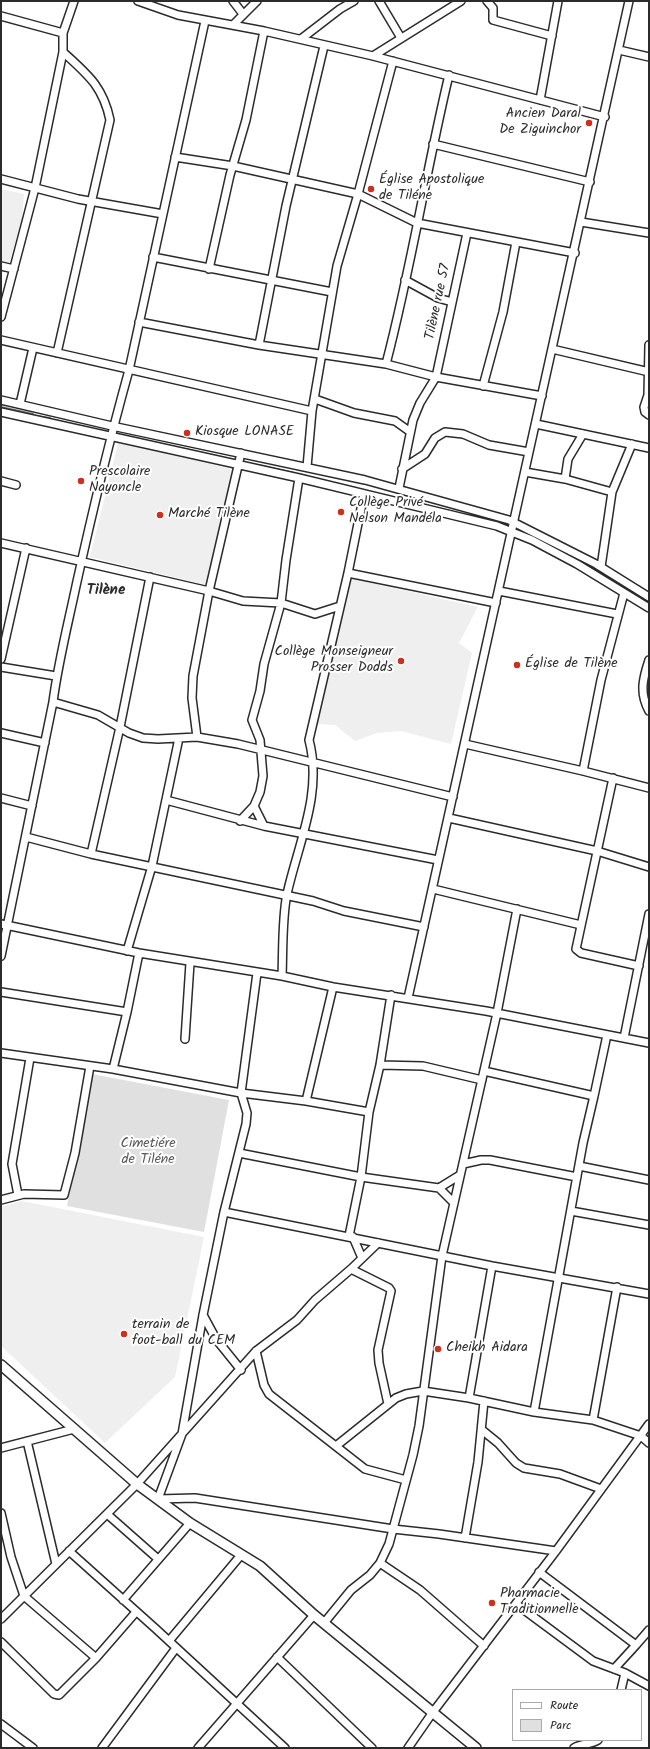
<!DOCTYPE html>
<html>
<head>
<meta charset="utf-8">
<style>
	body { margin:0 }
	#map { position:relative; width:650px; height:1749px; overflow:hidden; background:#fff; font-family:Kalam,sans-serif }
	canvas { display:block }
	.frame { position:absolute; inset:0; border:2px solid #2b2b2b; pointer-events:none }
	.legend { position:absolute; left:512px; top:1689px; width:130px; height:52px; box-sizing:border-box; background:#fff; border:1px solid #aaa; margin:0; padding:5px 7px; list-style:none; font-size:12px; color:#2b2b2b }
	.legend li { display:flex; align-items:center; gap:8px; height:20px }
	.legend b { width:20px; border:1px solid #aaa }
</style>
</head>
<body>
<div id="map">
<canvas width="650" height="1749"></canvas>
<div class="frame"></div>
<ul class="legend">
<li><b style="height:5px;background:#fff"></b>Route</li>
<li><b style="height:11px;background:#e0e0e0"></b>Parc</li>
</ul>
</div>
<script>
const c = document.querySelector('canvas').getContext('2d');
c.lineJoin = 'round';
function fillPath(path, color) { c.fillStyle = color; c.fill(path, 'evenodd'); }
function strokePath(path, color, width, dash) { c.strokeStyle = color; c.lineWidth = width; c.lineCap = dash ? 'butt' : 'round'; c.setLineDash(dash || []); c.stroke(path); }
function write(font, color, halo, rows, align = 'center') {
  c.font = font + ' Kalam,sans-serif'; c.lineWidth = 4; c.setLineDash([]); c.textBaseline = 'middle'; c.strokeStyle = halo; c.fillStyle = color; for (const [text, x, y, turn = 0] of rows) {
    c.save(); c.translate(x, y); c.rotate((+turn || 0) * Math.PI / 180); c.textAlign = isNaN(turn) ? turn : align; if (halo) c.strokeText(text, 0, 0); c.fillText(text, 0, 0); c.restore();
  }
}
const built = new Path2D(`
	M1,189l23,5 -2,25 -13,44 -8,-1z
	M118,443l114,26 -25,116 -117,-28z
	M350,578l128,29 -19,36 13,10 -21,91 -50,-13 -24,2 -22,8 -20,-16 -20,-1 7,-31h2l4,-12z
	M22,1201l182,36 -29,140 -70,66 -104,-97v-139z`);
const green = new Path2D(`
	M92,1074l137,26 -25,132 -137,-26z`);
const stream = new Path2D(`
	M1,407l32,7
	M30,415l20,3
	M258,465l36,8
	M408,501l96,23
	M522,531l10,5
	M616,583l33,20`);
const minor = new Path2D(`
	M138,1l40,14 86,16 109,25 232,61
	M233,1l10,13
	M379,1l22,37
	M487,1l6,7v12l59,16
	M1,16l62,17
	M233,25l24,-24
	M301,39l39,-30 14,-8
	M619,50l30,7
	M373,56l88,-55
	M540,100l18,-99
	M433,144l157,38
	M175,157l58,9 125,28 59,29 158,30
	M1,179l77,20 85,15
	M581,222l68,11
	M153,257l179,35
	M1,266l13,3
	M209,269l21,-94 16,-55 18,-89
	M405,280l33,18 14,4
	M1,317l34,-129 28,-136v-19l11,-32
	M139,322l120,23 127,19 50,13 106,19
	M1,340l311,71
	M259,345l27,-139 38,-160
	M649,345l-1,50 -4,12 1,5 4,3
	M552,349l97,23
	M57,353l53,-233c-7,-34 -23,-46 -47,-68
	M386,364c25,-95 40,-193 63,-289
	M483,386l20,-74 13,-70
	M315,399l39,14 41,8 14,10
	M1,400l111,26 253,54 144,40 87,44 53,33
	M20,404l13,-56
	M1,412l298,66 198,48 35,14 45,24 72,44
	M536,424l113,24
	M307,467l5,-56 25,-145 21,-72 35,-133
	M402,469l23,-15 10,-16 10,-6 18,2 26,11 40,7
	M525,472l40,7 47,13
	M565,479l3,-20 15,-25
	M1,481l15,4
	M399,488l14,-68 7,-17 16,-26 31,-144
	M1,543l208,48 34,10 38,2 34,11 25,-8
	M601,567l11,-75 20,-48
	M348,573l148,30
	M499,591l118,23
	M1,659l25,-111
	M649,660c-6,18 -10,33 0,51
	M1,667l55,9
	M53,702l45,13 31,18 14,5 15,1 39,-2 41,7 215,53
	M1,733l44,10
	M197,737l-5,-39 1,-22 16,-85 32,-138
	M465,744l118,27 66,17
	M583,771l18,-91 23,-87
	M613,778l-37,171 5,4 58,13
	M1,798l31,8
	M166,800l98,26 174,34
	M254,806l10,20
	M449,818l148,33 52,16
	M240,821l14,-15 6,-14 3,-16 -3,-36 -8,-20 8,-29 4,-27 17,-61 5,-43 13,-82
	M26,837l65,17 222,47 31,10 80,16
	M91,854l29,-127 30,-150
	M433,889l148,36
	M1,924l138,29 143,23 51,11 153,24 163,32
	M127,951l25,-85 27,-128
	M1,956l52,-254c5,-39 15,-78 23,-116 16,-73 33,-144 53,-216l76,-349
	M257,973l-16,120 6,20 -1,11 -22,88 -21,103 -21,119 -24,65 37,-1 198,31 46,5 117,17
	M282,976c1,-24 0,-59 5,-82 11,-50 36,-101 22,-154l39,-167 16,-79
	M1,992l126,20
	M408,998l221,-997
	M624,1038l25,-124
	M185,1039l5,-76
	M1,1053l112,16 14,-57 12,-59
	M380,1065l43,1 59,14
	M113,1069l128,24 65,8 63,11
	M484,1071l110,25 -11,47 -49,269
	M594,1096l13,-61
	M306,1101l27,-114
	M239,1153l122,24 78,11 15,15
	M463,1164l18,-4h9l87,17
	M579,1166l70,14
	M439,1188l21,-13
	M18,1195l-6,-31 18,-106
	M1,1200l23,-6 40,1 11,-42 15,-87
	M571,1211l78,14
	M224,1212l268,54 157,28
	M349,1236l12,-59 8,-65 11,-47 11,-70
	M353,1237l9,21
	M351,1269l38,19 2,3 -13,59 1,13 9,41
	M203,1315l13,24 25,31
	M256,1351l8,34 5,9 96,75 41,11
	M469,1398l23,-132
	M593,1420l24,-133
	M482,1430l16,13 18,20 8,5 36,6 41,15
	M27,1441l29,123
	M336,1446l60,-48 10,-4 17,-3 46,7 65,14 59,8 48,16 8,7
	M1,1448l73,-19
	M1,1513l10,44 13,39 72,62
	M107,1514l51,45
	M465,1538l13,-76 6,-61
	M69,1551l87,78 129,119
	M380,1563l40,27 64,56
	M539,1572l97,73 -22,24
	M123,1600l67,-77
	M516,1604l77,57 32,12 24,13
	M1,1619l136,-135 119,-133 41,-31 18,-20 36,-31 27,-26
	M324,1623l27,-33 19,-15 10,-12 9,-19 24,-89 6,-29 23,-170 55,-243 20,-104
	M169,1641l72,-86
	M1,1642l53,52 5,1 37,-37 40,-46
	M636,1645l13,-15
	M277,1657l95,91
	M621,1690l4,-17
	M1,1724l32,24
	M102,1748l74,-100
	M198,1748l116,-133
	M408,1748l25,-36 123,-161 93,-127
	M574,1748c8,-5 16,-3 24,-8`);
const major = new Path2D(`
	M1,1365l136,119 53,39 70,43 54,49 162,133`);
const markers = [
	[589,123,4,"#c8321e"],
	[371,189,4,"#c8321e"],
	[187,433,4,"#c8321e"],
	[81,481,4,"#c8321e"],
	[341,512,4,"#c8321e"],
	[160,515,4,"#c8321e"],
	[401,661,4,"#c8321e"],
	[517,665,4,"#c8321e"],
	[124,1334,4,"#c8321e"],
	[438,1349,4,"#c8321e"],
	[492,1603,4,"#c8321e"]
];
const poiNames = [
	["Ancien Daral",581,115,"right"],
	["De Ziguinchor",581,131,"right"],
	["Église Apostolique",379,181],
	["de Tiléne",379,197],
	["Kiosque LONASE",195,433],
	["Prescolaire",89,473],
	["Nayoncle",89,489],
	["Collège Privé",349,504],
	["Nelson Mandéla",349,520],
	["Marché Tilène",168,515],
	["Collège Monseigneur",393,653,"right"],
	["Prosser Dodds",393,669,"right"],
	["Église de Tilène",525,665],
	["terrain de",132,1326],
	["foot-ball du CEM",132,1342],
	["Cheikh Aidara",446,1349],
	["Pharmacie",500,1595],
	["Traditionnelle",500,1611]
];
const streetNames = [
	["Tilène rue 57",439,302,-78]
];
const parkNames = [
	["Cimetiére",148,1145],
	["de Tiléne",148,1161]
];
const neighbourhoodNames = [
	["Tilène",106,591]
];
fillPath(built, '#efefef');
fillPath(green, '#e0e0e0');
strokePath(stream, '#7e7e7e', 2);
strokePath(minor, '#2b2b2b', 10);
strokePath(major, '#2b2b2b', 12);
strokePath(minor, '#fff', 7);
strokePath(major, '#fff', 9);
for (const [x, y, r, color] of markers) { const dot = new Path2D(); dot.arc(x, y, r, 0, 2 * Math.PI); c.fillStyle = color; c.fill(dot); strokePath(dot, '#fff', 1.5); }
write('14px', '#2b2b2b', '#fff', poiNames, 'left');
write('14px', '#2b2b2b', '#fff', streetNames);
write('14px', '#585858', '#fff', parkNames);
write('bold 15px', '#2b2b2b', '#fff', neighbourhoodNames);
</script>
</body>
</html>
